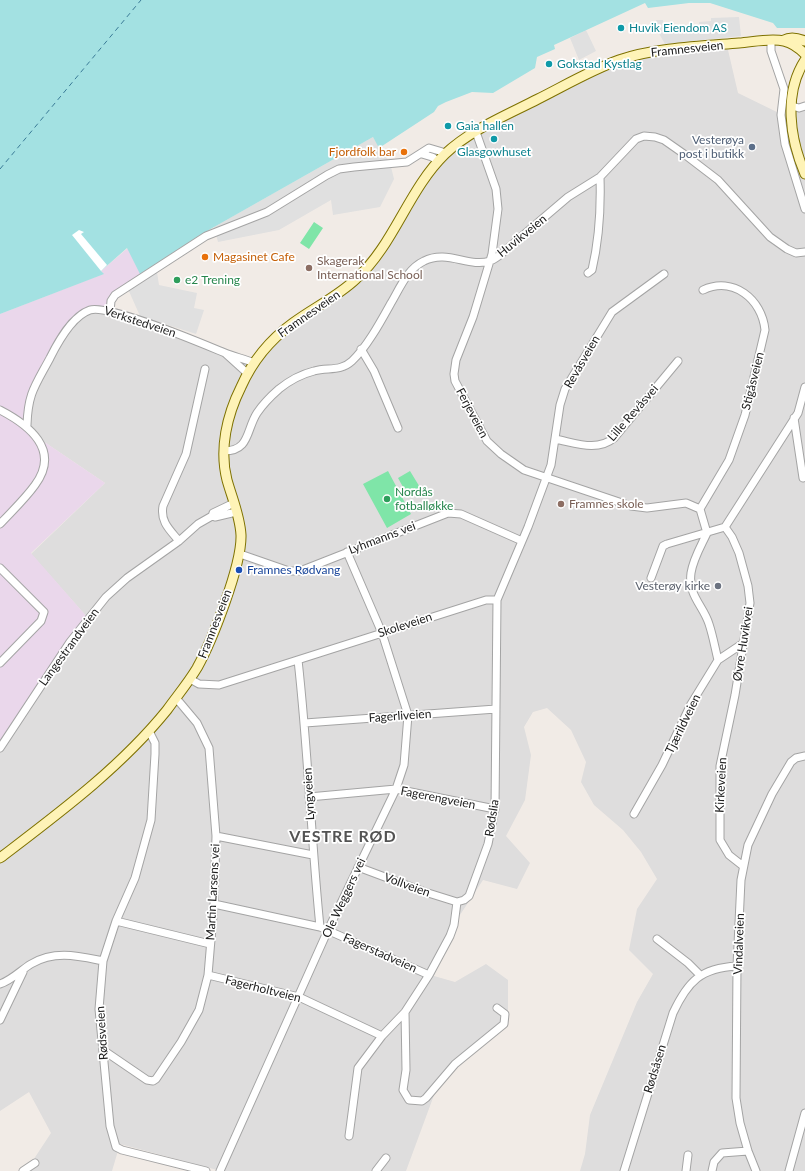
<!DOCTYPE html>
<html>
<head>
<meta charset="utf-8">
<style>
	body { margin:0 }
	canvas { display:block; background:#f1ebe6 }
</style>
</head>
<body>
<canvas width="805" height="1171"></canvas>
<script>
const c = document.querySelector('canvas').getContext('2d');
c.lineJoin = 'round';
function fillPath(path, color) { c.fillStyle = color; c.fill(path, 'evenodd'); }
function strokePath(path, color, width, dash) { c.strokeStyle = color; c.lineWidth = width; c.lineCap = dash ? 'butt' : 'round'; c.setLineDash(dash || []); c.stroke(path); }
function write(font, color, halo, rows, align = 'center') {
  c.font = font + ' Lato,sans-serif'; c.lineWidth = 3.5; c.setLineDash([]); c.textBaseline = 'middle'; c.strokeStyle = halo; c.fillStyle = color; for (const [text, x, y, turn = 0] of rows) {
    c.save(); c.translate(x, y); c.rotate((+turn || 0) * Math.PI / 180); c.textAlign = isNaN(turn) ? turn : align; if (halo) c.strokeText(text, 0, 0); c.fillText(text, 0, 0); c.restore();
  }
}
const residential = new Path2D(`
	M728,50l10,43 45,22 22,-6v1062h-225l5,-17 5,-39 47,-113 16,-28 -24,-24 8,-41 20,-30 -16,-27 -18,-22 -29,-25 -13,-23 5,-20 -15,-32 -24,-22 -14,4 -9,15 7,28 -6,45 -19,36 24,27 -13,26 -34,-9 -25,38 -24,58 21,6 31,-18 22,16v41l-71,66 -31,84h-185l-101,-27 -8,27h-86l25,-38 -22,-41 -29,19v-364l88,-129 -57,-64 74,-71 -68,-46 -10,-12 3,-31 36,-63 25,-21 19,2 78,30 71,23 17,-21 25,-22 49,-32 80,-112 18,-21 18,-16 154,-78 31,-7z`);
const industrial = new Path2D(`
	M128,248l15,30 -28,17 -5,17 -10,-3 -24,11 -46,74 -3,32 10,11 68,46 -74,70 57,65 -88,129v-433l103,-40 -2,-3z`);
const pitch = new Path2D(`
	M314,222l9,6 -14,21 -9,-6z
	M388,471l23,43 -24,14 -24,-44z
	M410,471l11,18 -13,7 -10,-18z`);
const parking = new Path2D(`
	M739,17l2,19 -76,8 -8,-14 -1,-10h7l1,6 35,-1v-3l12,-1v-3z
	M586,30l10,21 -17,9 -9,-22z
	M373,137l17,26 4,16 -14,28 -47,8 -2,-15 -52,30 -61,12 -4,-15z
	M157,272l2,13 38,8 -3,15 10,2 -8,24 -56,-18 -12,-27z`);
const water = new Path2D(`
	M0,0h805v28h-28l-4,-5 -63,-20h-21l-41,5 -3,-5 -91,42 1,4 -18,8 -2,11 -42,25 -21,-1 -26,10 -8,4 -4,6 -55,36 -6,-11 -173,98 -60,39 -13,-26 -26,23 3,3 -104,40z`);
const pier = new Path2D(`
	M79,230l5,2 -3,2 26,31 -6,6 -29,-36z`);
const ferry = new Path2D(`
	M0,169l141,-169`);
const minor = new Path2D(`
	M771,41v10l13,38 -3,26 4,29 20,65
	M792,106l7,2 6,-2
	M476,132l20,57 2,20 -6,45 -19,63 -17,43 -2,14 1,7 32,60 14,13 23,16 107,36 16,2 39,-5 14,6 7,24
	M422,154l10,3 6,4
	M588,273l4,-3c7,-30 9,-62 8,-93
	M110,312l1,-11 4,-6 91,-59 61,-24 60,-37 12,-6 15,-2 53,-5 22,-14 17,5
	M361,349l13,22 24,57
	M226,354l21,19
	M0,410c29,15 61,40 35,75 -10,14 -23,26 -35,39
	M794,418l9,60
	M27,425c1,-32 8,-39 23,-67 8,-16 22,-42 40,-48 19,-6 113,34 135,43 10,4 20,6 29,10
	M555,439c21,4 42,13 59,-1l64,-77
	M224,451c26,0 22,-21 33,-38 6,-9 14,-17 22,-24 10,-8 23,-15 35,-18 14,-4 26,1 38,-10 15,-14 29,-40 39,-58 9,-15 16,-34 33,-42 23,-12 45,7 66,0 3,-1 7,-4 10,-6l68,-58 32,-20 36,-38 8,-3 11,1 9,3 20,14 34,26 52,57 17,12 9,4 9,-1
	M700,509l29,-49 16,-45 20,-85c-3,-31 -32,-54 -62,-40
	M212,516l3,1 21,-5
	M725,527l7,10 7,16 9,33 2,17 -15,92 -15,71v74l9,15 14,11
	M707,533c-6,13 -14,26 -16,40 -3,23 12,32 18,51 4,12 6,24 9,36
	M179,541c-9,-11 -19,-19 -16,-35l23,-52 19,-85
	M240,554l49,17h11l148,-58 13,1 61,27
	M0,568l44,44 -3,9 -41,42
	M651,578l12,-32 4,-2 58,-17 73,-114 7,-26
	M298,660c10,89 13,178 22,267
	M190,679l9,5 20,1 267,-85h11
	M305,723l191,-14
	M149,731l6,12v11l-4,66 -16,58 -19,43 -13,40 -4,48 11,117 6,21 6,3 84,21
	M0,748l70,-106 36,-45 21,-19 52,-37 19,-17 14,-8 1,-3 21,-10
	M309,797l87,-8 99,20
	M634,814l28,-49 29,-61 27,-44 24,-16
	M216,836l97,19
	M358,867l67,25 32,10 7,-2 5,-4 19,-52 7,-35 2,-209 31,-73 23,-62 9,-60 5,-16 47,-77 52,-38
	M214,904l106,23 109,48
	M116,921l94,23
	M657,939l31,24 12,12
	M208,975l91,22 83,39
	M0,984c12,-4 21,-14 31,-20 24,-14 47,-8 72,-3
	M405,1012l1,58 -3,20 6,10 13,1 4,-3 29,-34 49,-40 1,-10 -8,-6
	M0,1020l23,-48
	M103,1050l44,30 6,1 3,-2 25,-37 18,-32 9,-35 6,-71 2,-68 -7,-88 -12,-25 -21,-25
	M349,1136l9,-68 24,-32 23,-24 24,-37 21,-39 4,-11 3,-23
	M23,1171l12,-8
	M220,1171l108,-241 68,-141 8,-24 4,-50 -26,-82 -35,-81
	M376,1171l10,-13
	M624,1171l49,-158c15,-32 28,-45 64,-47
	M686,1171l2,-16
	M712,1171l2,-9 8,-9 26,-2
	M756,1171l-8,-20 -8,-28 -4,-25 1,-132 4,-86 7,-35 24,-51 19,-32 5,-4 9,-2
	M789,1171l16,-58`);
const secondary = new Path2D(`
	M784,40c7,-4 14,-2 21,1
	M805,60c-22,34 -15,79 0,114
	M0,858c59,-45 120,-90 167,-148 10,-14 21,-27 30,-42 15,-27 45,-103 44,-133 -1,-19 -9,-37 -14,-55 -8,-31 0,-65 14,-93 11,-25 30,-48 52,-64 20,-15 44,-26 63,-44 38,-34 52,-89 89,-125 25,-24 62,-39 93,-55 26,-13 53,-29 81,-39 34,-12 83,-14 120,-17 14,-1 31,-5 45,-2 9,2 15,7 21,13`);
const markers = [
	[621,28,4,"#0f9aa8"],
	[549,64,4,"#0f9aa8"],
	[448,126,4,"#0f9aa8"],
	[494,139,4,"#0f9aa8"],
	[752,147,4,"#5c6f8a"],
	[404,152,4,"#e8710a"],
	[205,257,4,"#e8710a"],
	[309,268,4,"#8d6e63"],
	[177,280,4,"#2e9e5b"],
	[387,499,4,"#2e9e5b"],
	[561,504,4,"#8d6e63"],
	[239,570,4,"#1a4fb4"],
	[718,586,4,"#6b7280"]
];
const cultureNames = [
	["Huvik Eiendom AS",629,28],
	["Gokstad Kystlag",557,64],
	["Gaia hallen",456,126],
	["Glasgowhuset",494,152,"center"]
];
const streetNames = [
	["Framnesveien",687,49,-6],
	["Huvikveien",522,236,-39],
	["Framnesveien",309,314,-35],
	["Verkstedveien",140,322,18],
	["Revåsveien",582,362,-60],
	["Stigåsveien",753,381,-76],
	["Ferjeveien",472,413,62],
	["Lille Revåsvei",633,413,-49],
	["Lyhmanns vei",382,538,-21],
	["Framnesveien",215,624,-69],
	["Skoleveien",405,625,-18],
	["Øvre Huvikvei",743,644,-81],
	["Langestrandveien",69,647,-54],
	["Fagerliveien",400,716,-4],
	["Tjærildveien",683,724,-64],
	["Kirkeveien",721,785,-87],
	["Lyngveien",309,794,-93],
	["Fagerengveien",438,798,11],
	["Rødslia",492,818,-81],
	["Vollveien",407,885,20],
	["Martin Larsens vei",213,892,-87],
	["Ole Weggers vei",344,898,-65],
	["Vindalveien",739,944,-88],
	["Fagerstadveien",380,953,24],
	["Fagerholtveien",263,989,14],
	["Rødsveien",102,1033,-94],
	["Rødsåsen",655,1069,-73]
];
const serviceNames = [
	["Vesterøya",744,140],
	["post i butikk",744,154]
];
const foodNames = [
	["Fjordfolk bar",396,152],
	["Magasinet Cafe",213,257,"left"]
];
const educationNames = [
	["Skagerak",317,261],
	["International School",317,275],
	["Framnes skole",569,504]
];
const leisureNames = [
	["e2 Trening",185,280],
	["Nordås",395,492],
	["fotballøkke",395,506]
];
const transitNames = [
	["Framnes Rødvang",247,570]
];
const worshipNames = [
	["Vesterøy kirke",710,586]
];
const districtNames = [
	["VESTRE RØD",343,837]
];
fillPath(residential, '#dedddd');
fillPath(industrial, '#ead7eb');
fillPath(pitch, '#7fe5a8');
fillPath(parking, '#e0e0e0');
fillPath(water, '#a3e1e2');
fillPath(pier, '#fff');
strokePath(ferry, '#3a7b97', 1, [5, 4]);
strokePath(minor, '#a4a4a4', 9);
strokePath(secondary, '#7e7100', 11);
strokePath(minor, '#fff', 7);
strokePath(secondary, '#fef3b7', 9);
for (const [x, y, r, color] of markers) { const dot = new Path2D(); dot.arc(x, y, r, 0, 2 * Math.PI); c.fillStyle = color; c.fill(dot); strokePath(dot, '#fff', 1.5); }
write('12px', '#0d838f', '#fff', cultureNames, 'left');
write('12px', '#202020', '#fff', streetNames);
write('12px', '#4e5e75', '#fff', serviceNames, 'right');
write('12px', '#c56008', '#fff', foodNames, 'right');
write('12px', '#785e54', '#fff', educationNames, 'left');
write('12px', '#27864d', '#fff', leisureNames, 'left');
write('12px', '#164399', '#fff', transitNames, 'left');
write('12px', '#5b616d', '#fff', worshipNames, 'right');
c.letterSpacing = '1px';
write('bold 16px', '#535353', '#fff', districtNames);
c.letterSpacing = '0px';
</script>
</body>
</html>
